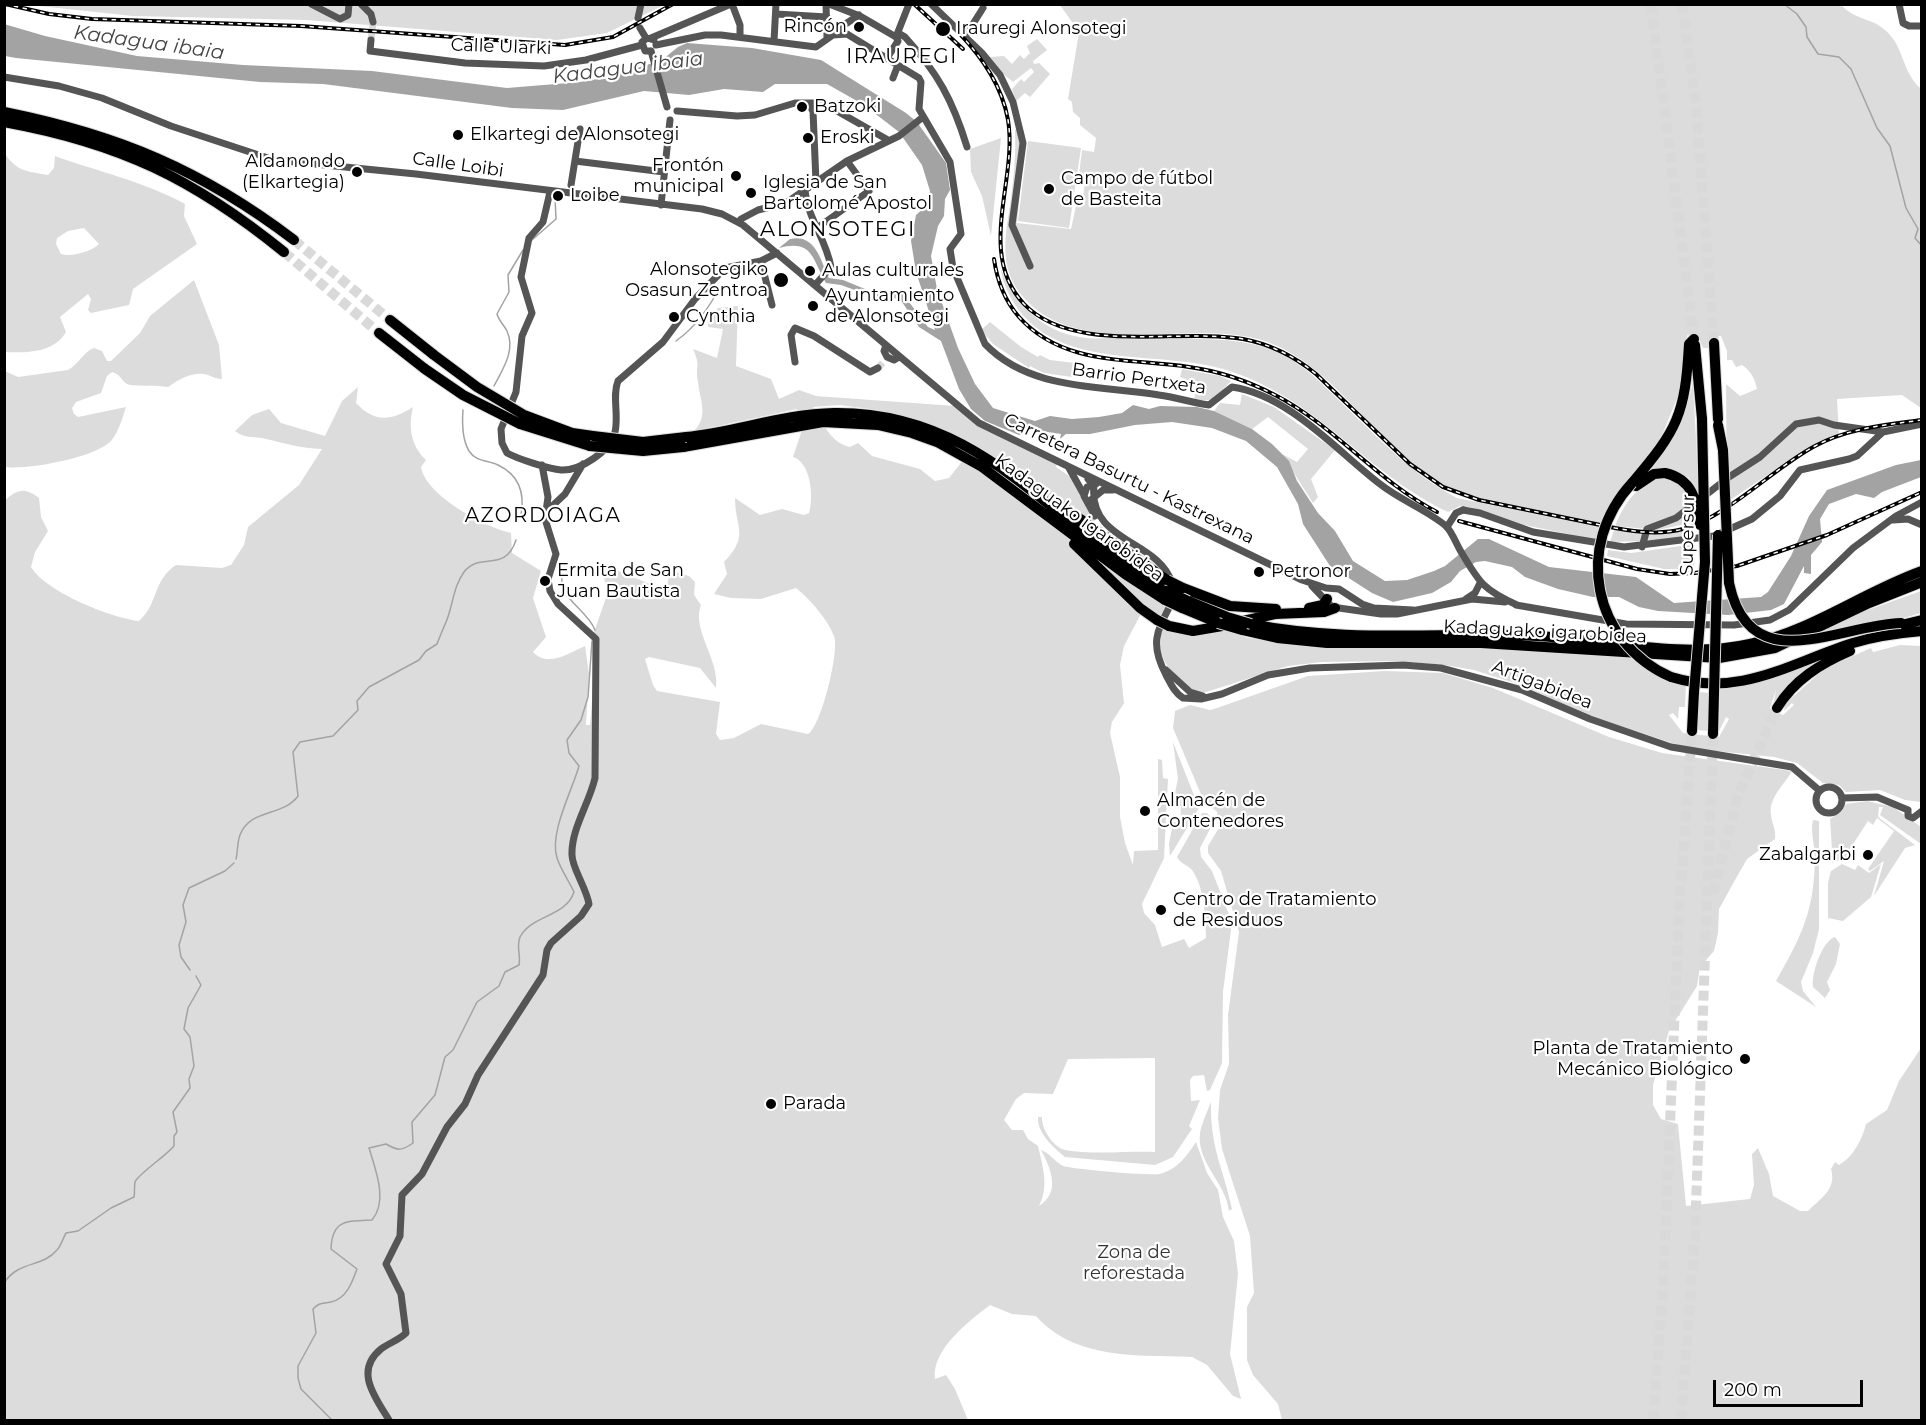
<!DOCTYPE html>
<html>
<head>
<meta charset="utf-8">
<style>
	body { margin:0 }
	#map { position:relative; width:1926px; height:1425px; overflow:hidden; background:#fff; font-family:Montserrat,sans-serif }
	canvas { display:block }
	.frame { position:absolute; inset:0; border:6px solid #000; pointer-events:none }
	.scale { position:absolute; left:1713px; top:1380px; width:150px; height:27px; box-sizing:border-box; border:3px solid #000; border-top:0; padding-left:8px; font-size:18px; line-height:21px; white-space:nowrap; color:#000; -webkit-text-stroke:4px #fff; paint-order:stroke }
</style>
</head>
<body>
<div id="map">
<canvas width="1926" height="1425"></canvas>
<div class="frame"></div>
<div class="scale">200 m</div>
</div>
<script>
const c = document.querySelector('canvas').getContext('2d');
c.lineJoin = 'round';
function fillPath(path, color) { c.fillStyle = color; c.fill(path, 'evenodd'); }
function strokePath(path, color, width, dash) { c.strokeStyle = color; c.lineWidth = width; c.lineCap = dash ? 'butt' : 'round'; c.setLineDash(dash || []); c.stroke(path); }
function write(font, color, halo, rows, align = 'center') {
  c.font = font + ' Montserrat,sans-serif'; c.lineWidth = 4.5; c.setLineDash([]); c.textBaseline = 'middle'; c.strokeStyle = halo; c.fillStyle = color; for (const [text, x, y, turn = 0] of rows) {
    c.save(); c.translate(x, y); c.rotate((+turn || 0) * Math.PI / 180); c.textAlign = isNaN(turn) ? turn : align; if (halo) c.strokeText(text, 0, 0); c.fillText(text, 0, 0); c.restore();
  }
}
const green = new Path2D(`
	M30,5h634l-57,28 -50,7 -251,-20 -173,-4z
	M1060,5h781c16,16 31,13 44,25 20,17 16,41 36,59v319l-19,-13 -65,4 2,35 -28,12 -84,56 -1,-118 14,12 17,-7c-2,-10 -6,-18 -15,-24l-6,2 -4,-7h-5v-9l-6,-15h-9l-4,12h-5l-6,-15 -9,1 -4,10 -3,45 -24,58 -43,50 -14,27c-52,-11 -126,-18 -170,-47 -58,-38 -102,-119 -172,-138 -72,-19 -180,21 -235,-42 -26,-30 -17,-64 -12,-99 3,-23 5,-45 4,-68l4,-3 5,4 1,11 -8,81 54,6 5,-23 6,-3 4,-26 -7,-2 3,-25 12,2 2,-14 -16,-13v-7l-7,-6 -1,-10 -4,-3 11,-67z
	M1037,39l10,11 -14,11 1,3 5,-1 11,11 -20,23 -5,-4 -9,8 -4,-12 9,-10 3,3 10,-10 -3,-4 -18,14 -10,-8 -13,-17 14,-1 8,8 8,-9 4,4 6,-6 -3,-7z
	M1001,138l-10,98 -9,-40 -11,-24 -1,-23z
	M1028,141l53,7 -12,80 -51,-7z
	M5,154c13,18 21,17 43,21l6,-7 1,-12c44,16 88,25 130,48l-1,12 13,28 -64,45 -4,16 -38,8 -3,-3 3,-11 -3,-5 -28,23 6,15c-12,21 -40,21 -61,20zM84,228l15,16c-8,8 -27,13 -38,10l-5,-10 1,-6 11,-7z
	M1001,269c22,50 60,76 115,68 4,0 9,2 14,2 39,1 82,-3 122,5 42,8 67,37 96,65 34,33 67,67 109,89l143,29 -4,13 -81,-17 -41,-15 -14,-2 -12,6c-83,-39 -132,-116 -225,-143 -69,-20 -165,3 -209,-66 -6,-10 -12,-22 -13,-34z
	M194,280l25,65 3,34c-8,0 -11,-4 -18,-5 -13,-2 -26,6 -36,13 -11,-2 -34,0 -41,-3 -6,-4 -7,-10 -15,-12l-5,4 -6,17 -25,9 -4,6 2,6 4,3 48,-10c-4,12 -7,24 -15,34 -16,17 -84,29 -106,26v-96l13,6 50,-7c11,-6 15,-18 26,-22l8,3 5,10h4l29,-28 10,-17z
	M738,306l-2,60 35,13 8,20 20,-9 17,6 139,10 102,58 -1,3 16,11 25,47 -40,-29 6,12 103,98 -7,12 -15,-10 -20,38 -4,19 4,38 -12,19 -2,11 10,44v40l5,26 8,22 1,-14 24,-1v-91l4,1 1,18 5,1 -4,79 -22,46 2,9 11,12 7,22 22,-8 5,9 17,-10c-1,-22 -1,-46 -12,-65 -4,-8 -13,-8 -17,-16l25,-44h5l5,5 -1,9 -11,21 1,9 11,14 20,51 -9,70 -1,71 -12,27 -3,1 -3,-16 -11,1 -3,4 1,21 9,-1 -11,26 3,3 -19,28 -18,8 -90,-8c-12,-10 -28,-24 -27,-40h4c-1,11 11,30 23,33 26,5 63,1 90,2v-94l-87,1 -15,35 -29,-1 -8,6 -12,21 8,10h11l5,9 10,7c5,21 11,41 1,60 22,-14 12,-37 2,-56 9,3 14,12 22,16 9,3 87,10 96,8 18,-4 28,-18 37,-32l11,31 11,17 5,27 11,24 4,33 -8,80 11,45 -8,-3 -26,-31 -15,-8c-55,-2 -117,3 -156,-41l-24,-2 -22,-9c-21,16 -59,45 -55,74l11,-4 9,14 13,31h-963l-1,-919c14,-12 20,-14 35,-3l2,19 7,14 -13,21 -4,15c15,25 80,51 108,54 20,-18 13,-40 37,-56l46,3 9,-3 13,-20 4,-18 51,-42 23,-36c-22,-1 -35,-5 -56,-10 -12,-3 -21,0 -31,-8l17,-16 17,-6 12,14 44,13 17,-35 16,-14 -2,16c19,20 35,18 57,4 -5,20 -2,39 13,53l-5,7c5,29 64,60 90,66l1,20 29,18 -8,27 13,39 -13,15c15,16 36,1 52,-6l4,28 -3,51h4l4,-48 -1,-42 15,-43 -5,-17 6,-10 13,8 41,16 4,-2 2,-11 4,-5 16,5 6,6 -1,13 7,10c-10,24 19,55 15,83l-16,-20 -51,-11 -4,2 8,26 4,6 63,11 -4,32 4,6 14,-2 27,-14 47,10c13,-7 32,-84 26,-98 -6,-16 -24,-37 -38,-48l-35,11 -30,-1 -17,-4 13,-20 -3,-12c26,-27 11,-34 11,-64l25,17 22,-6 22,6 5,-2c5,-15 2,-51 -16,-56l8,-24 -4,-24 -103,22c15,-15 6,-30 4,-49 -3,-16 3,-16 -5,-33l24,9 6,-29 -15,-2v-5l10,-14zM839,405l32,4 35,17 65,24 -22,28 -14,3 -15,-12 -48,-13 -14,-13 -8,4c-21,-5 -26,-24 -37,-40z
	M990,322l31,25 17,10 2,-2 10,5 33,4v7l-10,2 -1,4 -28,-4 -14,-7 -1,2 -36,-24 -12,-14z
	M1182,369l38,7 11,5 -18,19h-19l3,-16 -17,-7z
	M1693,383l6,113 -10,-18 -11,-6 -44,12c38,-37 46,-50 59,-101z
	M1242,394l32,13 61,43 -24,29 7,18 -5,6 -31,-49 15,8 11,-13 -40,-32 -16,12 -38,-18 6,-8 20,2z
	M1664,476l19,8 10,25 1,13 -36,8 -43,-4c10,-24 23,-43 49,-50z
	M1694,526l1,9 -18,5 -67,2 4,-12c29,4 53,7 80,-4z
	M1695,544l-1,25h-30l-57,-13 1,-6 23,3z
	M1921,591v22l-21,6 -87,17 41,-21z
	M1163,629l38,6 27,-4 20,7 73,10 90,-2 214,9 34,20 27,10 -1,22h-6l-1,12 -5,-6 -4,2 14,18 36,4 10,-18 -3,-2 -7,14 1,-42 40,-8 78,-29 -65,54 3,-16 -6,18 13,7 11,-10 -2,-2 -8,8 1,-7 39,-35 47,-21 2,4 27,-7 21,1v156l-16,-2 -25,-10 -34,2 -7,-7 -16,-2 -26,-20 -23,-6 -87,-9 -103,-34 -60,-28 -50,-16 -29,-5 -47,-4 -77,1 -33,4 -88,28c-24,-12 -48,-37 -37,-65z
	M1385,671l58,2 50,15 116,49 53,16 130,18c-7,13 -24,27 -21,44 1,10 5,13 4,24l-28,20 -12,21 -16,29 -1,24 -4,18 -14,16 -3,19 -28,45 -16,54v20l8,14 17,5 8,82 64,-7 4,-14 -2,-31 6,-6 11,26 4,22 27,15h8c13,-13 29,-22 23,-42l4,-7 4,3c14,-8 23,-25 27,-41l21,-14 12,-29 22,-33v372h-639l-4,-16 -25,-29 -6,-15v-53l7,-14 -4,-57 -28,-87 -4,-31 2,-28 9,-26 -1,-49 11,-83 -18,-61 -13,-18v-7l11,-18 -2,-16 -14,-13 -30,-71 2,-17 15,-6 20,5 7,-2 91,-32z
	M1700,692l9,1 -1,38 -11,-1z
	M1173,742l26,66 -29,48 -1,-12 4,-22 7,1 1,-17h-9l6,-27z
	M1867,801l26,6 28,20v17l-41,-29 3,-8h-4l-1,10 37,28 -10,3 -31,48 10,-35 -14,10 -2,-2 26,-38 -17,-13 -4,7 -5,-4 -22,34 2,2 -16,6 3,-13h-3l-2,-31 11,-7 5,-8z
	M1813,820l6,1v108l-6,24 -12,29 2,9 13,16 -40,-26c26,-46 38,-69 39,-123 0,-13 -5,-26 -2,-38z
	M1842,864l13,6 3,-5 11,8 12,-9 -10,33 -28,24 -15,-3v-35l3,-12z
	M1835,937l5,7 -4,20 -9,18 3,8 -5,8 -12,-11c-2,-13 9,-46 22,-50z
	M1211,1102c-1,46 12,65 21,107l-3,2c-3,-28 -33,-49 -29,-78 2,-10 7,-21 11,-31z`);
const water = new Path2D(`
	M4,24l41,12 92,20 106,9 129,6 135,17 73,-6 29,-5 53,-17 16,-13 9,-4 65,5 69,12 85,53 11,9 29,41 4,27 -5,9 -1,17 -6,10 -7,30 6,33 21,59 17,36 18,24 42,13 15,-5 22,3 27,-2 23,-4 11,-8 16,4 11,-3 37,1 17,4 38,18 20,15 17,17 8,20 21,32 17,18 18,30 32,20 22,-1 27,-9 11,-5 33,-27h11l60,28 87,10 38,26 87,-6 7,-5 23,-36 18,-40 18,-26 69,-25 25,-5v17l-39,15 -8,6 -18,-4 -27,10 -9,15 2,23 -11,13v19l-7,-1v-7l-20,38 -13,6 -43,5 -70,-4 -19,-4 -20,-10h-26l-35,-8 -33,-12 -13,-10 -27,-6 -9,1 -16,9 -9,11 -19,11 -39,9 -21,-9 -42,-27 -27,-42 -5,-20 -21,-37 -31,-26 -34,-13 -40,-6 -37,3 -45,9h-24l-6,5 1,-5 -27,-4 -15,5 -34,-14 -14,-12 -12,-20 -18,-48 -22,-14 -19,-28 -32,-4 -27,-10 -15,-2c-14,-24 -13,-44 -47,-35l11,-9c26,-6 31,23 39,39l14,2 27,11 11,-1 22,4 25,33 7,3 -19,-58 -5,-31 5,-26 9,-8 5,-16 -8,-26 -23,-33 -35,-27 -37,-21h-52l-12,8 -39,-3 -35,6 -45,-4 -81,19 -51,-2 -189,-24 -63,-2 -244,-24 -11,-2z`);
const stream = new Path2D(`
	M1784,4l13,10 9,13 1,10 11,17 21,3 12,12 26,59 13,18 16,62 12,21 -3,9 7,8
	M532,240l24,-21 -1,-22
	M676,341c20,-14 33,-34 45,-55
	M494,386c8,-16 22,-35 13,-55 -3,-6 -8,-10 -10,-17l12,-22 -1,-17 15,-25
	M463,410c-1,13 -1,29 6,41 7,11 19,9 29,14 21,10 27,28 23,50
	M566,568c-17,26 21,40 29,62
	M236,859c2,-8 1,-16 4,-24 10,-27 43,-18 58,-39l-5,-44 7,-10 33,-6 25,-26 -1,-9 12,-14 50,-27 7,-9 11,-7c3,-8 6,-15 9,-22 7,-16 7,-35 18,-50 16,-21 41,2 52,-32
	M190,970l-9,-13 -2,-12 7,-23 -3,-17 6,-17 36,-17 9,-8
	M4,1283c15,-23 38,-15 53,-33 4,-4 6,-12 9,-17l12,-2 33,-23 23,-11c1,-4 0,-10 1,-15 3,-8 31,-26 39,-36v-10l3,-4 -4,-20 17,-24 -1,-9 5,-13 -4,-29 -6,-8 4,-21 13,-23 -5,-9
	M332,1420l-31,-31 -3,-11v-12l18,-33 -3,-24c7,-7 9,-5 18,-7 15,-3 21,-19 26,-33l-26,-20c1,-30 17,-28 41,-29 16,-19 4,-49 -3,-72l17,-4c12,7 16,7 27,-1l-1,-21 23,-27 10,-38 8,-7 24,-48 22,-16 6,-14 14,-7c2,-10 -3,-18 1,-28 11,-22 46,-20 54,-45 -5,-11 -13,-22 -17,-34 -8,-25 15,-67 22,-92l-10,-13 -2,-13 14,-20 7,-23 4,-56`);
const minorTunnel = new Path2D(`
	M371,40l2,-18
	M878,368l7,-8`);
const highwayTunnel = new Path2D(`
	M1651,4l43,335
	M1682,4l14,100 18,239
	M294,240l96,80
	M284,252l95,81
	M1713,893l25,-98 39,-87
	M1653,1420l10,-130 16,-379 13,-180
	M1681,1420l14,-187 18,-499`);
const minor = new Path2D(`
	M311,4l29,15 8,-4 1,-11
	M361,4l10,10 2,8
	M732,4l8,21v12
	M826,4l1,33
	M829,4l31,12 36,21
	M931,4l51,49 18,22 13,27 10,41 -11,82 18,41
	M1899,4l4,19 6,3h13
	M776,14l51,3
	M638,18l3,-14
	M640,28l6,10
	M827,33h5l27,-18
	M966,35l17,-27
	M896,37l4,-3 5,3c33,36 48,64 62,110
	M651,38l80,-34
	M371,40l-1,11 95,12 79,3 42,-6 56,-15
	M774,41l2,-37
	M656,45l49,-10h16l95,12 17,-12 14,-1 72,44 2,4 -2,27 31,53 11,72 -11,15 3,19 32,76c45,47 115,41 174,51 17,2 33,8 50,10l23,-18c57,8 105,64 148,97 20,16 47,26 66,42 6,6 10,17 14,24 19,32 22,39 57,55
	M651,51l16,56
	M651,51h-6l-3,-9 5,-4 7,2
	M887,58l11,-17 -2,-4 13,-33
	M4,77l55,9 43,12 69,28 103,34 142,14 286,35 20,5 21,11 236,198 323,157 24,8 13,1 23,15 12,4 39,2
	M893,78l5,-13
	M808,104l5,7 3,71
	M677,111l60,5 18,-1 40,-12h28l65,37
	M575,161l89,11
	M571,185l9,-56
	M805,191c3,28 21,48 26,76l-16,18
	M550,192l-7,30 -14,16 -8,39 11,36 -10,23 -6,56 -15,37 1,14 5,10c11,6 42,16 54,17 19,1 50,-19 54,-38 4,-17 -3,-36 3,-51l45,-39 32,-43 30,-31 36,-7 16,-8
	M661,205l9,-85
	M741,219l17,-9 28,-7 61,-42 52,-25 24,-19
	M817,228l52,-37 -22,-30
	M761,261l11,44
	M886,345l-2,6 3,6 7,3 5,-3
	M795,362l-4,-27 4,-7 19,8 56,36 8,-4
	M1069,468l15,27
	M1088,479l6,7c-6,56 65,54 78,97
	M1092,499l11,-9h10
	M548,510l17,-16 18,-30
	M1463,510l17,3 53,19 91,15 90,-11 38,-17 28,-23 20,-26 49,-11 8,-3 26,-24 39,-8
	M1095,516l-11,-20 3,-9 9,-3
	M1893,520l15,-1 14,6
	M1642,547l5,-18 29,-11 53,-41 31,-20 36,-33 23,-4 15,5 49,7
	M1312,586l20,21 49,7h16l75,-15 33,3
	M1466,599l9,-6 5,-10
	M1173,600c-16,31 -24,42 -7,75 5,9 8,17 17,23l18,1 21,-5 46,-19 42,-7 93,-3 38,3 81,22 68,29 81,28 121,20 28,24
	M1516,605l110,19 108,1 36,-5 19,-10 64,-62 43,-32 26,-14
	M1166,670l24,22 13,4
	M1816 800a13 13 0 1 1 26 0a13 13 0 1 1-26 0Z
	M1842,798l35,-1 31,13
	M1908,810v6l5,2 9,-7
	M389,1420c-14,-23 -35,-49 -8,-71 8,-6 18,-9 25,-16l-5,-39 -15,-30 14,-28 2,-41 20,-21 25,-47 18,-23 13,-29 65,-100 4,-25 4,-7 30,-27 8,-12c-3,-17 -17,-36 -17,-49 -1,-26 17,-51 23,-77l1,-139 -38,-35 -8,-13 -2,-12 8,-25 -11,-35 3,-22 -6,-32`);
const highway = new Path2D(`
	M4,112c114,23 198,58 290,128
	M4,122c116,21 190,57 280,130
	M390,320l44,35
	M379,333l46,36
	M1714,343l4,76
	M1695,345l7,74
	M524,415l48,18 21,3
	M520,424l70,22
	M686,437c50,-5 97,-23 148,-24 149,-2 217,112 333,178
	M683,447l140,-25 55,3 34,8 25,9 45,25 143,107 40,26
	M1632,483c46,-54 53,-68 57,-139l5,-5
	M1636,486l18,-12 11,-1
	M1062,506l105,74
	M1074,544l66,64 17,12
	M1183,588l47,18 46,3
	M1188,601l39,16
	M1182,608l36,15
	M1309,608l14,-3 4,-6
	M1243,621l32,-7 49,-2 11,-4
	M1251,624c92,19 192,8 286,12 68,4 147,23 213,8 62,-13 113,-52 172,-73
	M1169,626l24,5 35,-6
	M1893,627l29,-7
	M1242,630l35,8 50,5h154l238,15 56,-10 94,-45 53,-21
	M1671,677c69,21 119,-14 182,-34 23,-7 45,-10 69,-12
	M1777,708c17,-28 43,-44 73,-57
	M1692,731l2,-39
	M1713,734l1,-41`);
const rail = new Path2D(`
	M5,4l44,10 43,5 209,7 264,19 48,-8 60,-33
	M914,4l49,45
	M960,34c23,25 42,52 48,86 10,60 -32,133 16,184 49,51 154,24 219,35 27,5 51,17 73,35l94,90 33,23 36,13 136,28c23,4 45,7 68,1 47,-14 89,-60 132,-83 33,-18 71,-21 107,-26
	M994,259c3,21 11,42 25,58 44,49 110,41 170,50 30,4 59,14 86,28 60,31 102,86 162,117
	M1459,521l178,48 33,5 25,-1 42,-7 90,-31 95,-43`);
const minorBridge = new Path2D(`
	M1447,527l9,-14 7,-3`);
const highwayBridge = new Path2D(`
	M434,355l43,32 47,28
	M425,369l38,26 57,29
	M1718,425l5,25 6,133c21,98 108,42 172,40
	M593,436l50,6 43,-5
	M590,446l53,5 40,-4
	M1665,473c27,6 32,27 35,52
	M1632,483c-58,63 -40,159 39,194
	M1167,580l16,8
	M1167,591l21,10
	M1165,600l17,8
	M1227,617l24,7
	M1157,620l12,6
	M1218,623l24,7
	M1694,692l11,-130 -3,-143
	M1714,693l4,-158`);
const markers = [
	[859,27,6,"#000"],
	[943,29,8,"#000"],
	[802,107,6,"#000"],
	[458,135,6,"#000"],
	[808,138,6,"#000"],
	[357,172,6,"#000"],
	[736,176,6,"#000"],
	[1049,189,6,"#000"],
	[751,193,6,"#000"],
	[558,196,6,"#000"],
	[810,271,6,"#000"],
	[781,280,8,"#000"],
	[813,306,6,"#000"],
	[674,317,6,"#000"],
	[1259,572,6,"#000"],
	[545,581,6,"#000"],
	[1145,811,6,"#000"],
	[1868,855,6,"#000"],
	[1161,910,6,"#000"],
	[1745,1059,6,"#000"],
	[771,1104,6,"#000"]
];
const poiNames = [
	["Rincón",847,27,"right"],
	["Irauregi Alonsotegi",956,29],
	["Batzoki",814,107],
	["Elkartegi de Alonsotegi",470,135],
	["Eroski",820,138],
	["Aldanondo",345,162,"right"],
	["(Elkartegia)",345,183,"right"],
	["Frontón",724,166,"right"],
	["municipal",724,187,"right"],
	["Campo de fútbol",1061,179],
	["de Basteita",1061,200],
	["Iglesia de San",763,183],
	["Bartolomé Apostol",763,204],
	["Loibe",570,196],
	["Alonsotegiko",768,270,"right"],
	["Osasun Zentroa",768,291,"right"],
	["Aulas culturales",822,271],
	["Ayuntamiento",825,296],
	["de Alonsotegi",825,317],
	["Cynthia",686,317],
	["Ermita de San",557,571],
	["Juan Bautista",557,592],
	["Petronor",1271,572],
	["Almacén de",1157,801],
	["Contenedores",1157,822],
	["Zabalgarbi",1856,855,"right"],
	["Centro de Tratamiento",1173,900],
	["de Residuos",1173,921],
	["Planta de Tratamiento",1733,1049,"right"],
	["Mecánico Biológico",1733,1070,"right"],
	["Parada",783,1104]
];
const streetNames = [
	["Calle Ularki",501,47,2],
	["Calle Loibi",458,165,8],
	["Barrio Pertxeta",1139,379,8],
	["Carretera Basurtu - Kastrexana",1129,479,26],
	["Kadaguako igarobidea",1079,518,36],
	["Supersur",1688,535,-89],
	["Kadaguako igarobidea",1545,632,3],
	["Artigabidea",1542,685,21]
];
const parkNames = [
	["Zona de",1134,1253],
	["reforestada",1134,1274]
];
const waterNames = [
	["Kadagua ibaia",149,43,8],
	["Kadagua ibaia",628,68,-7]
];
const neighbourhoodNames = [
	["IRAUREGI",902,57],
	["AZORDOIAGA",543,516]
];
const quarterNames = [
	["ALONSOTEGI",838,230]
];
fillPath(green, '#dcdcdc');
fillPath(water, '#a3a3a3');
strokePath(stream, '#a3a3a3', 1.5);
strokePath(minorTunnel, '#d9d9d9', 7, [7, 3.5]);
strokePath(highwayTunnel, '#d9d9d9', 10, [10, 5]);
strokePath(highway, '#dbdbdb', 12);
strokePath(minor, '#555', 7);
strokePath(highway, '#000', 10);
strokePath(rail, '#000', 4);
strokePath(rail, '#fff', 1.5, [4.5]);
strokePath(highwayBridge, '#dbdbdb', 12, []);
strokePath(minorBridge, '#555', 7);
strokePath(highwayBridge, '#000', 10);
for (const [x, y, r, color] of markers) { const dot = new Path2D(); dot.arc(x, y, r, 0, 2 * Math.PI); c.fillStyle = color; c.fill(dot); strokePath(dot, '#fff', 2); }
write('18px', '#000', '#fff', poiNames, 'left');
write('18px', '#000', '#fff', streetNames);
write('18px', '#333', '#fff', parkNames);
write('italic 20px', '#444', '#fff', waterNames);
c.letterSpacing = '1.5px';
write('20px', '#000', '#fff', neighbourhoodNames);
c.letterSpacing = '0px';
c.letterSpacing = '1.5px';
write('21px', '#000', '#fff', quarterNames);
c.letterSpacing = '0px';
</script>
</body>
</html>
